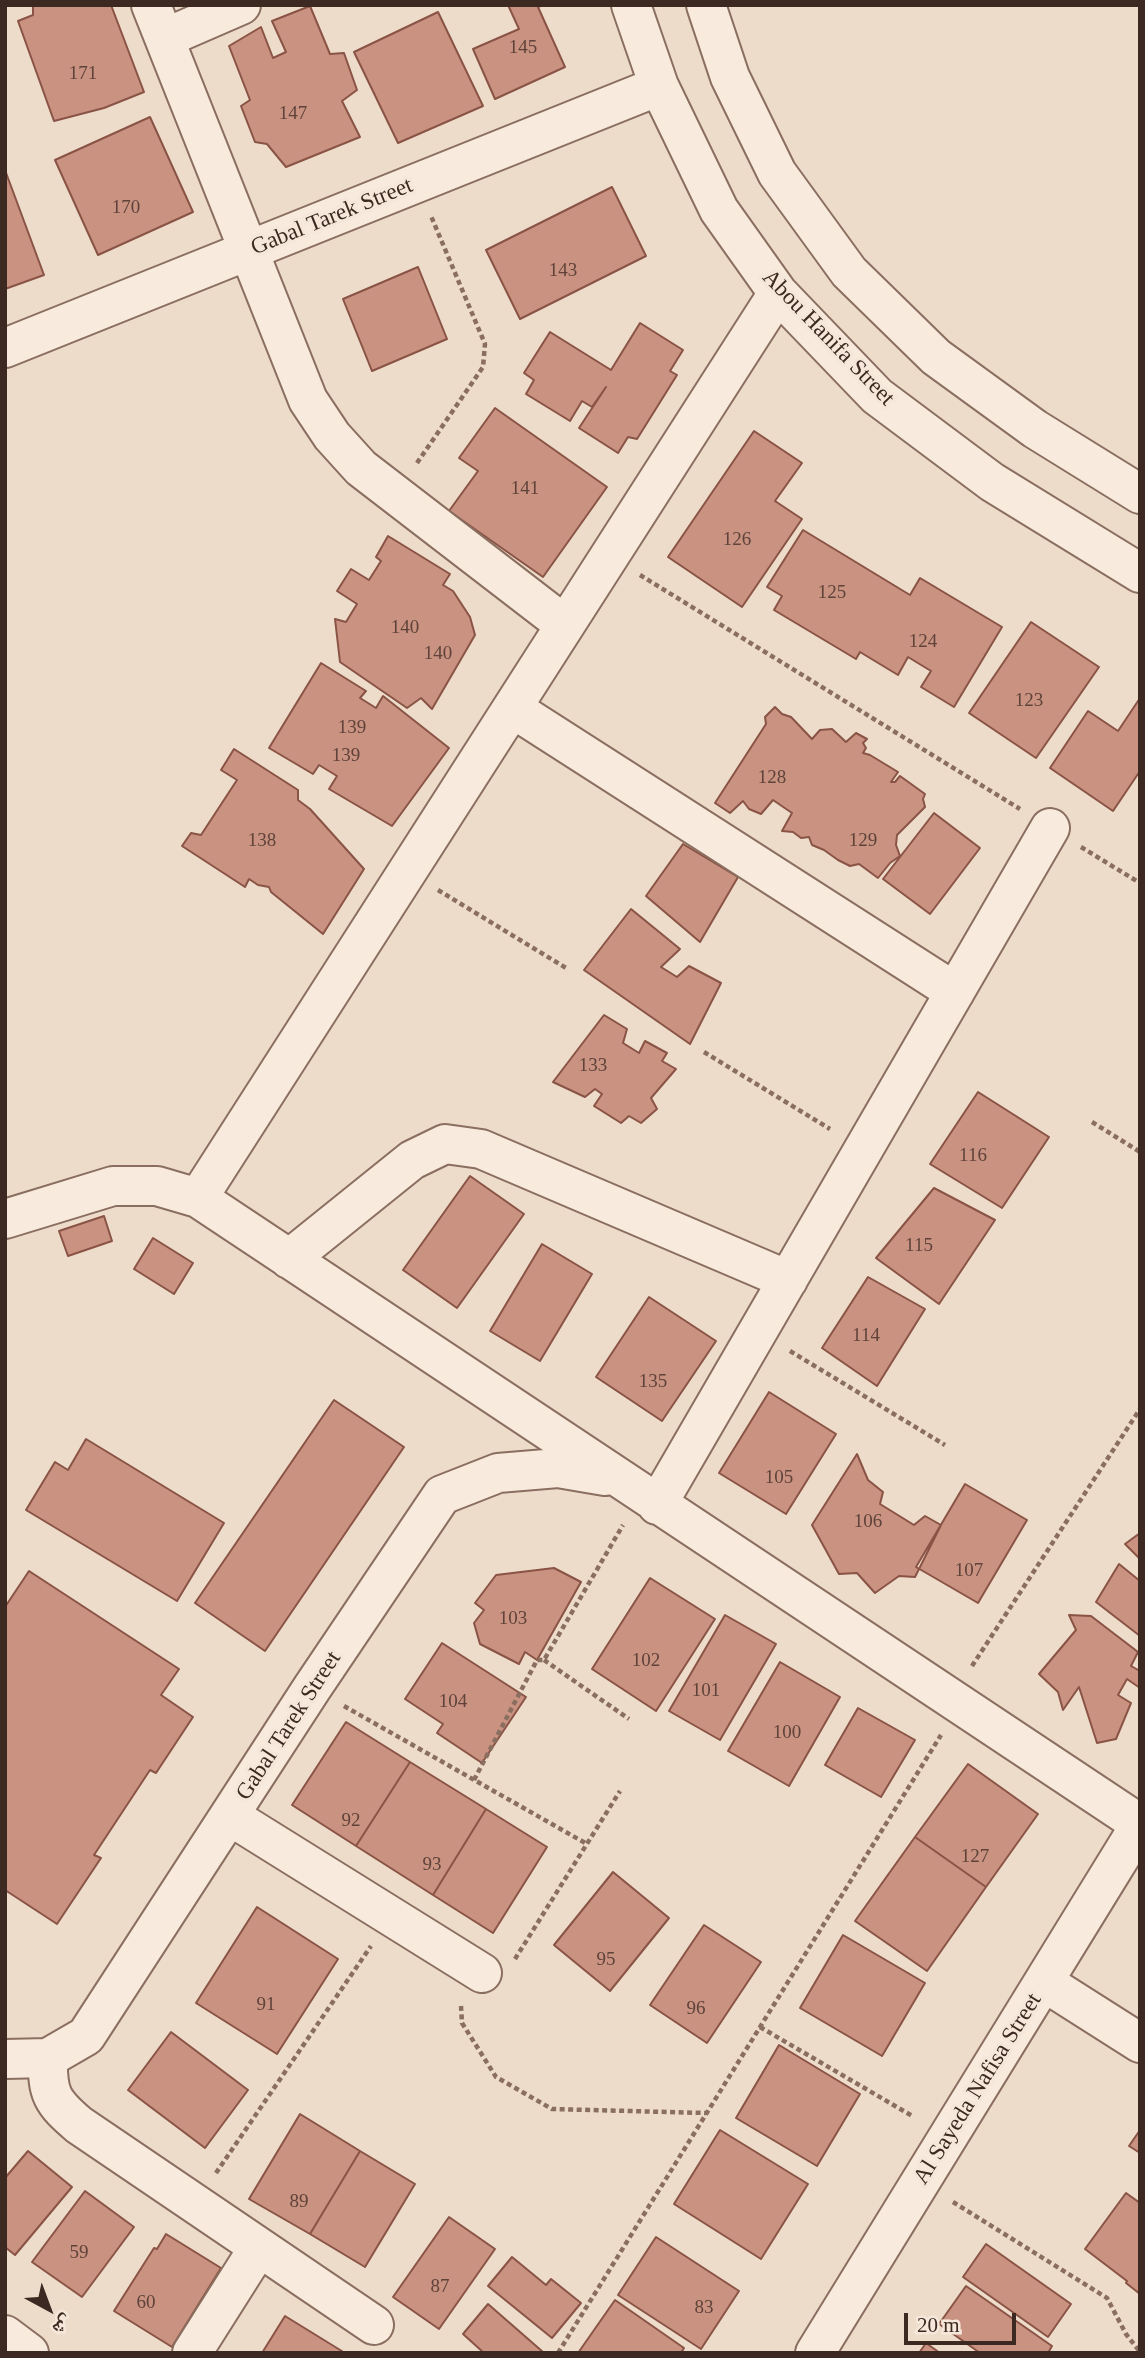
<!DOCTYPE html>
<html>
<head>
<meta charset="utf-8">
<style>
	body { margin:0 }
	#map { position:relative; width:1145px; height:2358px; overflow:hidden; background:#eedcca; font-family:"Times New Roman","Noto Naskh Arabic",serif }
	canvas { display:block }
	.frame { position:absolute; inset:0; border:7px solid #3b2922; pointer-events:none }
	.north { position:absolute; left:14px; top:2274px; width:70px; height:70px; -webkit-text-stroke:5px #f5e8da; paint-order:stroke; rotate:139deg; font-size:19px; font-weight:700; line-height:28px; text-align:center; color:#3b2922 }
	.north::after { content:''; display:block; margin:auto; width:24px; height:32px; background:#3b2922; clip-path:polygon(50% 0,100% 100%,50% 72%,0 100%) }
	.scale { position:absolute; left:904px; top:2313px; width:112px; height:32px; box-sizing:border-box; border:4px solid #3b2922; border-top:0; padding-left:9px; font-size:21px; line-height:24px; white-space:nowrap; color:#3b2922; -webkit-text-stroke:5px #f5e8da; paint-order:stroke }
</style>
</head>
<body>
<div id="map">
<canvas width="1145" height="2358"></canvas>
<div class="frame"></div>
<div class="north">ش</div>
<div class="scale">20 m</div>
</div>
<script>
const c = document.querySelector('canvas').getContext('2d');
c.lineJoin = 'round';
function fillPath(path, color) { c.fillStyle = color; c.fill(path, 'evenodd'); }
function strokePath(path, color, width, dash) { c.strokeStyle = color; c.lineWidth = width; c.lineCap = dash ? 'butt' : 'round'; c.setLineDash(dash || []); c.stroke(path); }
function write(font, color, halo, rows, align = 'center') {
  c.font = font + ' "Times New Roman",serif'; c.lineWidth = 7; c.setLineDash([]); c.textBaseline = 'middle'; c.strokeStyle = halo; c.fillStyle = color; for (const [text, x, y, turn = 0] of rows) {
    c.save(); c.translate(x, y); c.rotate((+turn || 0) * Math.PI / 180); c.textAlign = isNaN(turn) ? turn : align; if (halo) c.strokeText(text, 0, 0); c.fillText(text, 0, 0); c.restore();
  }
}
const building = new Path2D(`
	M33,5h78l33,87 -40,16 -50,13 -36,-100 15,-6z
	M508,5h35l-5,2 27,60 -70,32 -22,-50 46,-20z
	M310,6l20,48 14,-1 13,37 -15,11 18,36 -74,30 -19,-23 -12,-2 -14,-36 9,-6 -21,-54 32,-19 12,31 13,-6 -14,-31z
	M438,12l45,94 -85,37 -44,-91z
	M150,117l43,95 -95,43 -43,-95z
	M5,170l39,105 -39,14z
	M612,187l34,69 -126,63 -34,-69z
	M418,267l29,72 -75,32 -29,-72z
	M640,323l43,27 -13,21 7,4 -40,64 -9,-2 -10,16 -39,-25 27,-41 -14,20 -10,-6 -12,20 -44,-27 8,-14 -10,-7 26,-41 61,38z
	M495,408l112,79 -64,90 -94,-66 29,-40 -19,-13z
	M754,431l48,32 -27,38 27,18 -60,88 -74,-50z
	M803,530l107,65 10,-17 82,49 -48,80 -33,-20 10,-16 -23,-14 -10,18 -38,-23 -4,7 -82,-49 8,-14 -15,-9z
	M388,536l62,38 -7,11 10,6 17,26 5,18 -43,74 -11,-11 -14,10 -67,-46 -5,-43 11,3 11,-18 -20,-13 14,-22 18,11 12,-19 -5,-4z
	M1031,622l68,45 -63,91 -67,-45z
	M321,663l45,28 -6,7 16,10 7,-12 66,52 -57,78 -63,-37 8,-13 -18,-11 -6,9 -44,-26z
	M1140,698v73l-27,40 -63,-43 38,-57 30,20z
	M775,707l7,7 9,3 21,22 8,-9 12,-1 14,13 10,-9 11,6 -4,4 3,5 -3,5 7,2 28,17 -7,10h4l5,-6 25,18 -2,5 2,8 -28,28 -1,10 4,11 -10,7 -12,15 -19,-14 -9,2 -12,-6 -14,-10 -12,-5 -3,-8 -8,1 -8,-6 -11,-1 10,-18 -19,-13 -12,14 -12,-5 -6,-8 -13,12 -15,-10 51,-79 -1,-7z
	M234,749l64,41v10l12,9 54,60 -41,65 -52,-42 -2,-5 -11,-2 -9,-6 -4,8 -63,-41 9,-13 10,2 36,-55 -16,-10z
	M934,813l46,35 -50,66 -47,-35z
	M683,844l55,33 -38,65 -54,-46z
	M631,909l49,40 -19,18 16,10 12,-11 32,17 -31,61 -106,-74z
	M604,1015l23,14 -4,14 16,10 6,-12 22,12 -5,8 14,8 -25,29 6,11 -16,14 -12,-7 -8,7 -27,-17 8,-12 -7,-5 -10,8 -32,-15z
	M978,1092l71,45 -47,71 -72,-44z
	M470,1176l54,38 -67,94 -54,-38z
	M934,1188l61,32 -56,84 -63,-46z
	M104,1216l8,25 -44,15 -9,-25z
	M153,1238l40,25 -19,31 -40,-25z
	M542,1244l50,30 -52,87 -50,-30z
	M868,1277l57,32 -48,77 -55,-38z
	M649,1297l67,44 -54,80 -66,-44z
	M769,1392l67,42 -50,80 -67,-41z
	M334,1400l70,47 -139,204 -70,-48z
	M86,1439l138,84 -47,78 -151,-91 29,-48 13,8z
	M857,1454l11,26 15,12 -3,12 34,21 11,-9 16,9 -26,52 -16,-1 -24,17 -18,-20 -18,1 -27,-49z
	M965,1484l62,36 -49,83 -62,-36z
	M1140,1533v26l-15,-15z
	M1119,1564l21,17v55l-44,-34z
	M554,1568l27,14 -44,78 -12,-8 -6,12 -39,-20 -6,-21 10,-13 -9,-7 21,-28z
	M29,1571l150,98 -18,26 32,22 -37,56 -6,-3 -56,85 7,3 -44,66 -52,-34v-283z
	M650,1578l65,41 -59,92 -64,-42z
	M725,1615l51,29 -56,96 -51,-29z
	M1069,1615l22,1 47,36 -7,14 9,5v17l-13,-9 -9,16 13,8 -15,36 -19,4 -18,-56 -16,23 -5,-18 -19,-18 37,-44z
	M442,1643l84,54 -44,66 -45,-30 6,-9 -38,-25z
	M780,1662l60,35 -51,89 -61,-35z
	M858,1708l57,32 -34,57 -56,-32z
	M346,1722l64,40 -54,84 -64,-41z
	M410,1762l76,47 -53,86 -77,-49z
	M968,1764l70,50 -52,73 -71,-50z
	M486,1809l61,38 -54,86 -60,-38z
	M915,1837l71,50 -59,84 -72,-50z
	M613,1872l56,46 -59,73 -56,-46z
	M257,1907l81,52 -61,95 -81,-51z
	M704,1925l57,37 -54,81 -57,-38z
	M843,1935l82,48 -43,73 -82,-48z
	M171,2032l77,58 -43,58 -77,-58z
	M779,2045l81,49 -43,72 -81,-48z
	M300,2114l60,37 -50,83 -61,-35z
	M720,2130l88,54 -47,75 -87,-55z
	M1140,2130v23l-11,-7z
	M28,2151l44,36 -57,68 -10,-8v-69z
	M360,2151l55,33 -50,83 -55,-33z
	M85,2191l49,36 -52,70 -50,-35z
	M1126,2193l14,10v91l-14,-11 1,-2 -42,-32z
	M449,2217l46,32 -56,80 -46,-32z
	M166,2234l55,34 -49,79 -58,-36 40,-63 3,1z
	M656,2237l83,54 -38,58 -83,-54z
	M986,2244l85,60 -23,33 -85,-60z
	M512,2257l34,28 5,-6 30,24 -29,35 -64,-52z
	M966,2286l86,60 -4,7h-68l-41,-29z
	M615,2300l69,48 -3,5h-103z
	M488,2304l55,48 -1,1h-58l-21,-19z
	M285,2316l60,37h-83z
	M926,2343l14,10h-21z`);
const path = new Path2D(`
	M417,463l66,-96 2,-23 -54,-128
	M640,575l380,234
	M1081,847l59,36
	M438,890l128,78
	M704,1052l126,77
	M1092,1122l48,30
	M790,1351l155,94
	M544,1660l85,59
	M972,1666l168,-257
	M344,1706l243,138
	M474,1780l63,-120h7l79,-135
	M515,1959l105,-168
	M461,2006l1,17 34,54 56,32 154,4
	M760,2027l154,90
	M216,2173l155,-227
	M953,2202l154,96 19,36 14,18
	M558,2353l383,-618`);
const minor = new Path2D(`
	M151,5l157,395 24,36 29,32 204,157
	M631,5l28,81 60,124 59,83 99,103 115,86 148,91
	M706,5l24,72 47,96 72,99 87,85 99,72 105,65
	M165,38l76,-33
	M5,348l654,-262
	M512,708l443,284
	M198,1198l580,-905
	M5,1219l108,-33h44l41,12 942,626
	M289,1259l123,-99 33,-16 36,5 307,131
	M657,1505l393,-677
	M230,1816l252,157
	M1044,1982l96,61
	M48,2058c-1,36 4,44 31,67l295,200
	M5,2059l43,-1 38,-22 226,-348 130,-193 56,-22 60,-5 47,8
	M5,2335l24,18
	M192,2353l67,-106
	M815,2353l325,-528`);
const numberNames = [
	["145",523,48],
	["171",83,74],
	["147",293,114],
	["170",126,208],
	["143",563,271],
	["141",525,489],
	["126",737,540],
	["125",832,593],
	["140",405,628],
	["124",923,642],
	["140",438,654],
	["123",1029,701],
	["139",352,728],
	["139",346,756],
	["128",772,778],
	["138",262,841],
	["129",863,841],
	["133",593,1066],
	["116",973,1156],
	["115",919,1246],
	["114",866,1336],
	["135",653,1382],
	["105",779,1478],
	["106",868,1522],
	["107",969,1571],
	["103",513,1619],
	["102",646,1661],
	["101",706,1691],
	["104",453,1702],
	["100",787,1733],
	["92",351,1821],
	["127",975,1857],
	["93",432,1865],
	["95",606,1960],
	["91",266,2005],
	["96",696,2009],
	["89",299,2202],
	["59",79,2253],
	["87",440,2287],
	["60",146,2303],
	["83",704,2308]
];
const streetNames = [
	["Gabal Tarek Street",332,217,-22],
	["Abou Hanifa Street",828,338,46],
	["Gabal Tarek Street",289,1726,-57],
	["Al Sayeda Nafisa Street",978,2089,-58]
];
fillPath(building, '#ca9281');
strokePath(building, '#895345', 2);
strokePath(minor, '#8a6e5f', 42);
strokePath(path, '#8a6e5f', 4.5, [5, 3.5]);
strokePath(minor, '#f8ebde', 38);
write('19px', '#5f433a', null, numberNames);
write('23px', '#3b2922', '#f5e8da', streetNames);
</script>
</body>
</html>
